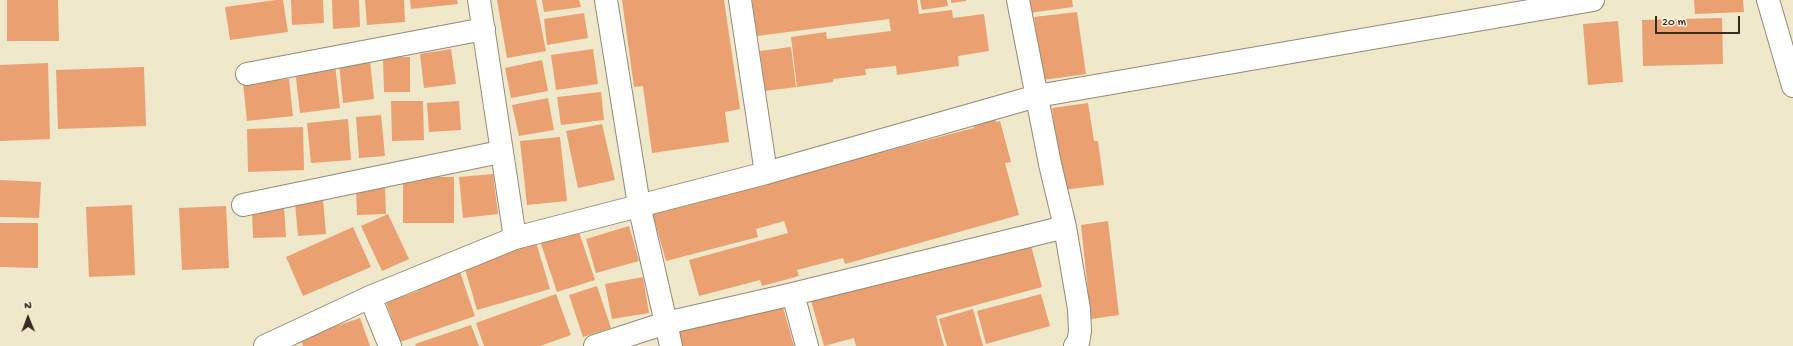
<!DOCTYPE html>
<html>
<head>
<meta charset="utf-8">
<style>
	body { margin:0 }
	#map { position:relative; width:1793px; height:346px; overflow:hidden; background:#efe8ca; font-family:"Gochi Hand",sans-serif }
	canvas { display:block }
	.north { position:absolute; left:8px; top:298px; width:40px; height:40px; -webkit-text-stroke:3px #fcf5e5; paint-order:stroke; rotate:359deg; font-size:11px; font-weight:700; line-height:16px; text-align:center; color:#3b2a1e }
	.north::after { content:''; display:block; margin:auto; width:14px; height:18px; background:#3b2a1e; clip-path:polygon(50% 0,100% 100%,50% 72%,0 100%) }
	.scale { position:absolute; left:1655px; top:16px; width:85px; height:18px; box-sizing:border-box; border:2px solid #3b2a1e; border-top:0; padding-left:5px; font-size:12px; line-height:14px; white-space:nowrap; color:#3b2a1e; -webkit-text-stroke:3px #fcf5e5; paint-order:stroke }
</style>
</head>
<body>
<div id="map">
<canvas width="1793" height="346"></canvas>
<div class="north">N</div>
<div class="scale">20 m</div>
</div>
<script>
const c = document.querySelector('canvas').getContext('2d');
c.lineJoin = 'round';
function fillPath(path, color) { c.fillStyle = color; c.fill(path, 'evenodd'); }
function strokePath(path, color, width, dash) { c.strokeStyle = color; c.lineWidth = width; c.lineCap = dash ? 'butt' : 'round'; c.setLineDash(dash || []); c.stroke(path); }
const building = new Path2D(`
	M7,0h51l1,41h-52z
	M276,0h7l5,32 -58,8 -5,-33z
	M291,0h32l1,23 -32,2z
	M332,0h27l1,27 -27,2z
	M365,0h39l1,22 -38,3z
	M410,0h47l1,4 -47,5z
	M497,0h39l10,51 -39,7z
	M542,0h37l2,7 -37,5z
	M622,0h102l16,109 -15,3 4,30 -77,11 -9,-67 -9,1z
	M752,0h165l2,14 33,-4 1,8 31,-4 5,37 -31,5 1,10 -62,9 -1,-9 -31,3 1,6 -33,4v3l-36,5 -6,-50 35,-5 1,7 64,-8 -2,-12 -132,17z
	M920,0h27l1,6 -26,4z
	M951,0h15v1l-15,2z
	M1027,0h45l1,7 -44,6z
	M1694,0h49l1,12 -49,2z
	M1077,12l9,62 -43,6 -9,-63z
	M584,13l4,25 -41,7 -3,-26z
	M1722,18l1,46 -80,2 -1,-46z
	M1618,21l5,61 -35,3 -5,-61z
	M791,47l5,40 -31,4 -5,-40z
	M451,49l5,35 -32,4 -4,-34z
	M593,49l5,35 -42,6 -5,-35z
	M383,57h27v35h-26z
	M370,60l4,39 -31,4 -4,-40z
	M542,60l6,31 -37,7 -6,-30z
	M48,63l2,76 -50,2v-76z
	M335,65l5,43 -40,5 -5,-43z
	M144,67l2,59 -88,3 -2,-59z
	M289,79l4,37 -46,5 -4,-38z
	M601,92l3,28 -43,5 -4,-28z
	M548,98l6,32 -35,6 -7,-31z
	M391,101h32l1,39 -32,1z
	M459,101l2,29 -32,2 -2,-29z
	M1088,103l6,38h4l6,44 -42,5 -10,-82z
	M994,112l2,10 4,-1 11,41 -6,1 14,52 -174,49 -2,-6 -46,12 2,6 -37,10 -2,-6 -61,16 -10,-36 99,-27 -4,-12 -28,8 2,8 -92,24 -15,-53 24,-6 2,6 31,-8 -2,-8 113,-23 143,-38 12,-3 -3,-10z
	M381,115l4,41 -26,2 -3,-41z
	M348,119l3,41 -40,3 -4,-40z
	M602,124l13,56 -37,8 -12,-57z
	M303,127l1,43 -56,2 -1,-43z
	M560,137l7,64 -40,4 -7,-64z
	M493,174l5,40 -35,4 -4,-41z
	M403,177h51v46h-51z
	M0,180l41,2 -2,36 -39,-1z
	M385,188l1,26 -29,1 -1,-26z
	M323,200l3,34 -28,2 -3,-34z
	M132,205l3,70 -46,2 -3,-70z
	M226,206l3,62 -47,2 -3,-62z
	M284,207l2,30 -33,1 -1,-30z
	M388,214l21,45 -27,12 -21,-45z
	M1108,221l11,94 -28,4 -10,-94z
	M0,223h38v45l-38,-1z
	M629,226l10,35 -43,12 -10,-34z
	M353,227l18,40 -68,29 -17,-39z
	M578,229l17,51 -38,12 -17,-51z
	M1029,238l13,49 -106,29 8,30h-88l-2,-8 -30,8 -14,-49z
	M536,242l14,47 -73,21 -14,-48z
	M459,269l16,47 -75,26 -14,-40 32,-11 -2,-7z
	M643,277l6,36 -37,6 -7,-35z
	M597,286l14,42 -28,9 -14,-42z
	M556,294l15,41 -31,11h-56l-8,-23z
	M1041,294l9,32 -64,18 -9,-33z
	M782,304l12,42h-117l-4,-13z
	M973,309l10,37h-36l-8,-27z
	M360,318l10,28h-67l-3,-8z
	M471,325l8,21h-63l-1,-2z`);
const minor = new Path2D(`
	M479,0l36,238
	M606,0l33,205 27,118 127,-29
	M740,0l26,173
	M1018,0l32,164 15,63 14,82 1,22 -2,12 -3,3
	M1768,0l25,86
	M247,74l237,-45
	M243,205l257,-53
	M370,297l20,49
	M265,346l105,-49 145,-59 251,-65 271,-77 556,-96
	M595,346l71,-23 5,23
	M807,346l-14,-52 272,-67`);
fillPath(building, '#eaa070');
strokePath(minor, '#958974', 24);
strokePath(minor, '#fff', 22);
</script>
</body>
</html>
